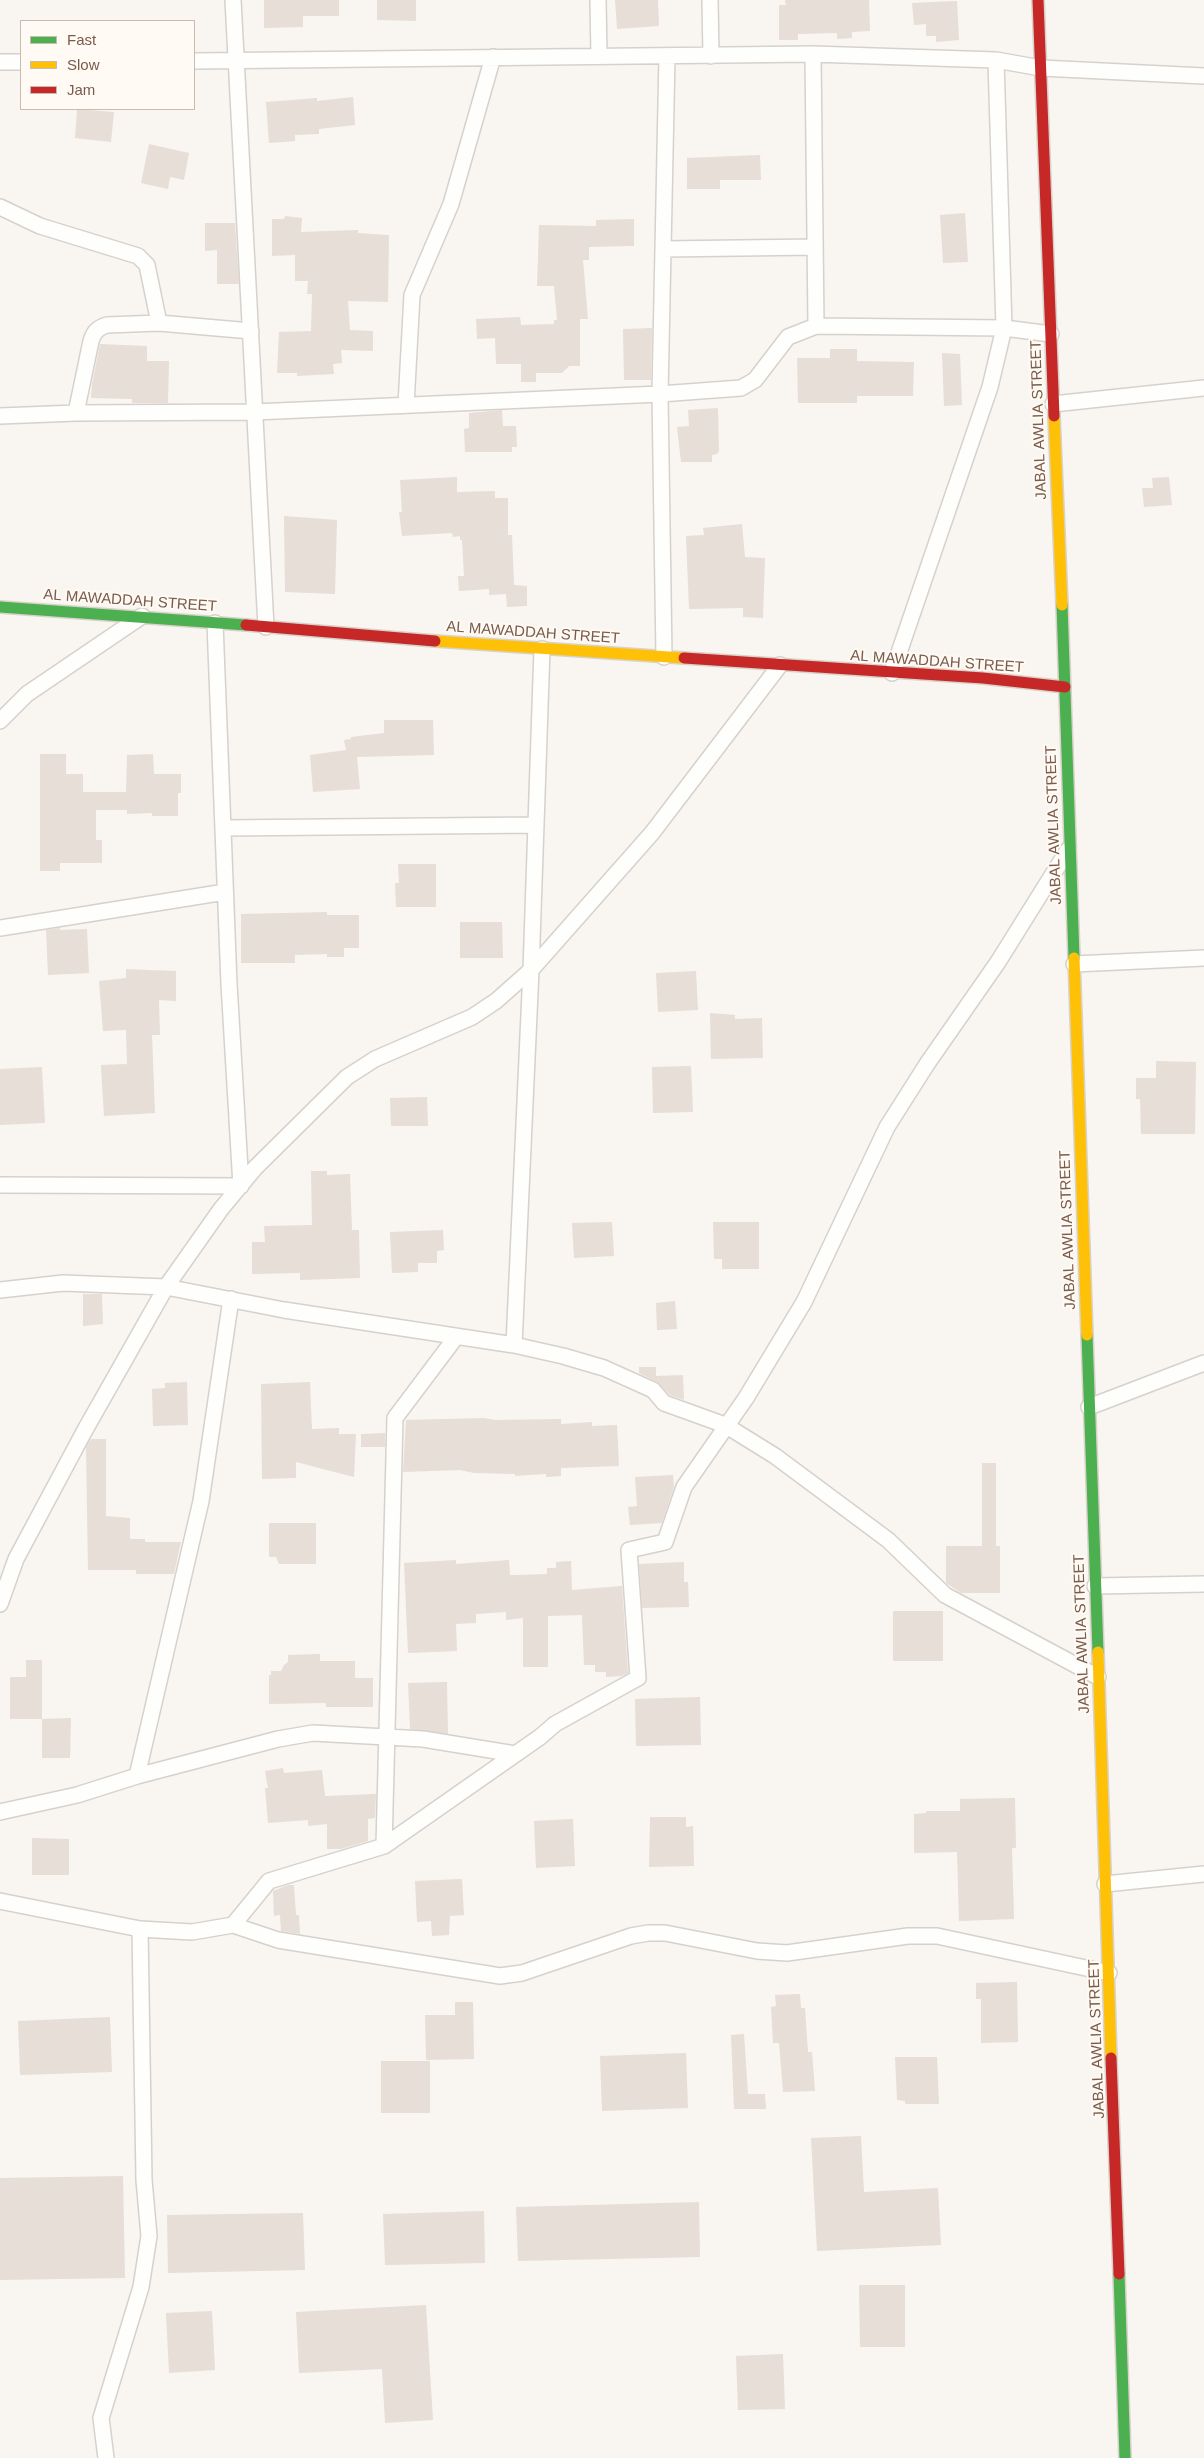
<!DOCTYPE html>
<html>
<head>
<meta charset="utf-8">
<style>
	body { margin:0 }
	#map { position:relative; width:1204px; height:2458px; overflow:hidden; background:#f9f5f0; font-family:Arial,sans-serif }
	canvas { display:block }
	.legend { position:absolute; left:20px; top:20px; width:175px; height:90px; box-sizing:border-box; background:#fffaf3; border:1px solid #cabbb1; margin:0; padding:6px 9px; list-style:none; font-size:15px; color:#7a5c4d }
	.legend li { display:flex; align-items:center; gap:10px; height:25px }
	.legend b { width:25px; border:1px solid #cabbb1 }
</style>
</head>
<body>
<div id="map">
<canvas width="1204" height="2458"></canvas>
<ul class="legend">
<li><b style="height:6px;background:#4caf50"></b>Fast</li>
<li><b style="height:6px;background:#ffc107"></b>Slow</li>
<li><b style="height:6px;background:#c62828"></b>Jam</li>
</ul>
</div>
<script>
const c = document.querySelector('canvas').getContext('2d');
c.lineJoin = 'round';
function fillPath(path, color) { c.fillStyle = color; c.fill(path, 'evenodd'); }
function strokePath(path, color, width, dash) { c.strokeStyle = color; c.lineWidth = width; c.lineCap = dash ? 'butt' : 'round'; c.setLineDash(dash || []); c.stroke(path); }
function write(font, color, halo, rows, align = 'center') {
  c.font = font + ' Arial,sans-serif'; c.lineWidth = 4; c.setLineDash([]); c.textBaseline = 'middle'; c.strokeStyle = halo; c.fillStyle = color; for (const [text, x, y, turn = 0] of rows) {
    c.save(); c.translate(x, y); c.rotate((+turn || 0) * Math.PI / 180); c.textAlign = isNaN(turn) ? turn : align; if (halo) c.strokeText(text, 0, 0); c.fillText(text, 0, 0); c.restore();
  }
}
const building = new Path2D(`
	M264,0h75v16h-36v11l-39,1z
	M377,0h39v21l-39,-1z
	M615,0h43l1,26 -42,3z
	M785,0h84l1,31 -18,1v6l-15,1v-6l-39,1v6h-19v-35h7z
	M957,1l2,39 -23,2v-6h-10v-12l-12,1 -2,-22z
	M353,97l2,28 -36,4v5l-24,1v6l-26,2 -3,-41 51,-4v3z
	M77,109l37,3 -3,30 -36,-4z
	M149,144l40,9 -5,27 -14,-3 -2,12 -27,-6z
	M760,155l1,25h-41v9h-33v-31z
	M965,213l3,49 -25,1 -3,-48z
	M285,216l17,2 -1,14 57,-2v3l31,2 -1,67 -40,-1 2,29 23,1v20l-32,-1 1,13 -9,1 1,10 -37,2v-3h-20l2,-41 32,-1 1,-37h-5l1,-13h-13v-26l-23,1v-37h12z
	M634,219v27l-45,1v13h-6l5,59h-8v47h-11l-7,7h-26v9h-15v-18h-25l-1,-26 -18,1 -1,-20 44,-2 1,8 33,-1v-4h3l-3,-34h-17l2,-61 57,1v-6z
	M205,223h30l4,61h-22v-34l-12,1z
	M652,328l-1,52h-27l-1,-51z
	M100,344l47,2v15h22l-1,42h-36v-4l-41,-1 1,-14z
	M830,349h27v12l57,1 -1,34h-56v7h-59l-1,-45h33z
	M942,353l18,1 2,51 -18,1z
	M718,408l1,43 -2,3 -5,1v7h-31l-4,-35 12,-1 -1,-16z
	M502,410l1,16h13l1,21h-5v5h-47l-1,-23 5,-1v-15z
	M457,477v15l38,-1v7h13v37h4l2,50 13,1v20l-20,1 -1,-13 -17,1v-6l-30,2 -1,-15h6l-2,-36h-2v-4l-7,1 -1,-4 -50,3 -3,-24h3l-2,-32z
	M1169,477l3,28 -28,2 -2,-19h11l-1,-10z
	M284,516l53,4 -2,74 -50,-2z
	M742,524l3,33 20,1 -2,60 -20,-1v-9l-54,1 -3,-73 18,-1 -1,-7z
	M384,720h49l1,35 -77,2 3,32 -47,3 -3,-37 36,-5 -2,-10 7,-1v-2l33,-4z
	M40,754h26v20h17v18h43l1,-37 26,-1 1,20h27v19h-3v23h-26v-3l-25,1v-4h-31v30h6v23h-42v8h-20z
	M398,864h38v43h-40l-1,-24h4z
	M327,912v3h32v33h-15v9h-17v-3l-32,1v8h-54v-49z
	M460,922h42l1,36h-43z
	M60,928v2l27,-1 2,44 -41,2 -2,-45z
	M126,969l50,2v30l-17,-1 1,35h-8l3,78 -51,3 -3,-51 26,-1 -1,-34 -23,1 -4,-50 27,-3z
	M696,971l2,39 -40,2 -2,-39z
	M710,1013l25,2v4l27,-1 1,40 -52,1z
	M1156,1061l40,1 -1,72h-54l-1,-35h-4v-21h20z
	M691,1066l2,46 -40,1 -1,-46z
	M42,1067l3,56 -45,2v-56z
	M427,1097l1,29h-37l-1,-28z
	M311,1171h16v4l23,-1 2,56h7l1,48 -60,2v-7l-48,1v-32h13l-1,-16 48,-1z
	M612,1222l2,34 -40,2 -2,-35z
	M713,1222h46v47h-37v-10h-8z
	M443,1230l1,20 -7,1v12h-19v9l-26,1 -2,-41z
	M83,1294h19l1,30 -20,2z
	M675,1301l2,28 -20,1 -1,-27z
	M639,1367h17v9l27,-1 1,25 -14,-5 -13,-13 -18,-9z
	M187,1382l1,43 -35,1 -1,-37 13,-1v-5z
	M310,1382l2,47 27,-1v6h17l-2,43 -58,-15v16l-34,1 -1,-95z
	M484,1418l11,2 66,-1v5l31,-2v4l25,-1 2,41 -58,2v8l-15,1v-3l-31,2v-2l-41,-1 -14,-3 -57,2 3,-52z
	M385,1433v14h-24v-13z
	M91,1439h15v77l24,2v21h15v3h36l-7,32h-38v-4h-48l-2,-123z
	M982,1463h14v83h4v47h-39l-15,-10v-37h36z
	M673,1475l1,12 -12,36 -32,2 -2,-18 9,-1 -2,-29z
	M269,1523h47v41h-37l-3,-7h-7z
	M456,1560v4l53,-4 1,15h8l29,-1v-6h9v-6l15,-1 1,29 50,-4 6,87 -6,3 -16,1v-5h-11v-7h-11l-2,-50 -34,1v51h-25v-49l-17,2v-8l-30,2v9l-20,1 1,27 -49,2 -4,-90z
	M684,1562v20h4l1,25 -47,1 -3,-44z
	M893,1611h50v50h-50z
	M320,1654v7h35v17h18v29h-47v-4l-57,1v-29h2v-4h10l3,-6 4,-3v-7z
	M26,1660h16v59h-32v-42h16z
	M447,1682l1,52 -38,-5 -2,-46z
	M700,1697l1,48 -65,1 -1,-47z
	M71,1718l-1,40h-28v-39z
	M283,1768l1,5 38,-3 3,26 51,-2 -1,24 -7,1v22l-27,8h-14v-25l-19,2v-6l-40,3 -3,-35h3l-3,-17z
	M1015,1798l1,50h-4l2,71 -55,2 -2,-69 -43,1v-39l12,-1v-2h34v-12z
	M650,1817h36v10l7,-1 1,40 -45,1z
	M573,1819l2,47 -39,2 -2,-47z
	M32,1838l37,1v36h-37z
	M462,1879l2,36 -14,1 -1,19 -17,1 -1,-15 -14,1 -2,-41z
	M288,1885h6l2,30h3l1,19 -19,-3 -1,-16 -6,1 -1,-25z
	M1017,1982l1,60 -37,1v-44h-5v-16z
	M800,1994l1,14h4l3,44h4l3,39 -32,1 -4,-49h-6l-2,-36 5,-1 -1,-11z
	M455,2002h18l1,57 -48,1 -1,-45h30z
	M110,2017l2,55 -92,3 -2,-54z
	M744,2034l4,60h17l1,15h-32l-3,-74z
	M686,2053l2,55 -86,3 -2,-55z
	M895,2057h42l2,47h-34v-3l-8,-1z
	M381,2061h49v52h-49z
	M861,2136l3,56 74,-4 3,57 -124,6 -6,-113z
	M123,2176l2,102 -125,2v-102z
	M699,2202l1,55 -182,4 -2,-54z
	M484,2211l1,52 -100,2 -2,-51z
	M303,2213l2,57 -137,3 -1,-58z
	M859,2285h46v62h-45z
	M426,2305l7,115 -48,3 -3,-54 -83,4 -3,-61z
	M212,2311l3,59 -46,3 -3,-60z
	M783,2354l2,55 -47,1 -2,-54z`);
const street = new Path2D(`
	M233,0l33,627
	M598,0l1,56
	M710,0l1,56
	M813,54l3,272
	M194,61l619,-7 183,6 45,8 163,8
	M0,62h21
	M0,207l40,19 98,30 9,9 12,58
	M663,249l152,-2
	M1053,404l151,-16
	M406,405l6,-110 39,-91 42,-147
	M76,413l15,-72c3,-9 6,-13 16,-16l52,-2 92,8
	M0,416l76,-3 179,-1 405,-18 81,-6 14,-8 33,-43 28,-11 188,2 47,6
	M664,657l-4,-263 7,-338
	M892,673l98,-286 14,-59 -8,-268
	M0,721l27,-27 115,-78
	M223,828l313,-3
	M0,928l225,-36
	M1074,964l130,-6
	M0,1185l241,1 -12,-202 -14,-361
	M0,1290l63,-7 103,4 118,23 230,35 49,11 41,12 49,22 11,13 61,22 50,31 113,84 57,55 153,82
	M514,1345l17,-375 11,-321
	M1089,1407l115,-44
	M1095,1586l109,-2
	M0,1604l16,-45 69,-129 81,-143 55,-78 34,-41 92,-91 28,-18 97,-42 24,-16 35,-31 121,-137 128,-168
	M137,1776l64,-275 30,-202
	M0,1812l77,-17 60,-19 141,-37 35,-6 110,6 92,15
	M384,1846l11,-428 61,-81
	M1105,1884l99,-10
	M0,1901l140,28 52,3 41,-7 36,-44 115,-35 156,-109 15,-13 83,-46 -9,-128 36,-8 19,-55 62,-89 58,-96 83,-175 40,-63 71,-102 70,-112
	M233,1925l45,15 222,36 22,-3 109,-37 17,-3h17l92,18 30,2 121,-17h29l172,37
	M106,2458l-5,-40 40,-131 8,-51 -5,-56 -4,-251`);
const fast = new Path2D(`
	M1062,605l12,353
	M0,607l246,18
	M1087,1335l11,317
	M1119,2274l6,184`);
const slow = new Path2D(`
	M1054,416l8,189
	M435,641l249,17
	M1074,958l13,377
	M1098,1652l13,406`);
const jam = new Path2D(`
	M1038,0l16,416
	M246,625l189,16
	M684,658l299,20 82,9
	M1111,2058l8,216`);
const streetNames = [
	["JABAL AWLIA STREET",1039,420,-92],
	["AL MAWADDAH STREET",130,601,4],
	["AL MAWADDAH STREET",533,633,4],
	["AL MAWADDAH STREET",937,662,4],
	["JABAL AWLIA STREET",1054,825,-92],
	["JABAL AWLIA STREET",1068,1230,-92],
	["JABAL AWLIA STREET",1082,1634,-92],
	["JABAL AWLIA STREET",1097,2039,-92]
];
fillPath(building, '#e6ded7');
strokePath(street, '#d7d1cb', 18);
strokePath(fast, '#d9d2cb', 14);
strokePath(slow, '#d9d2cb', 14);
strokePath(jam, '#d9d2cb', 14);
strokePath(street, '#fefefd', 15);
strokePath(fast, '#4caf50', 11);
strokePath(slow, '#ffc107', 11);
strokePath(jam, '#c62828', 11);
write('15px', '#7a5c4d', '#fffaf3', streetNames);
</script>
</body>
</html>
